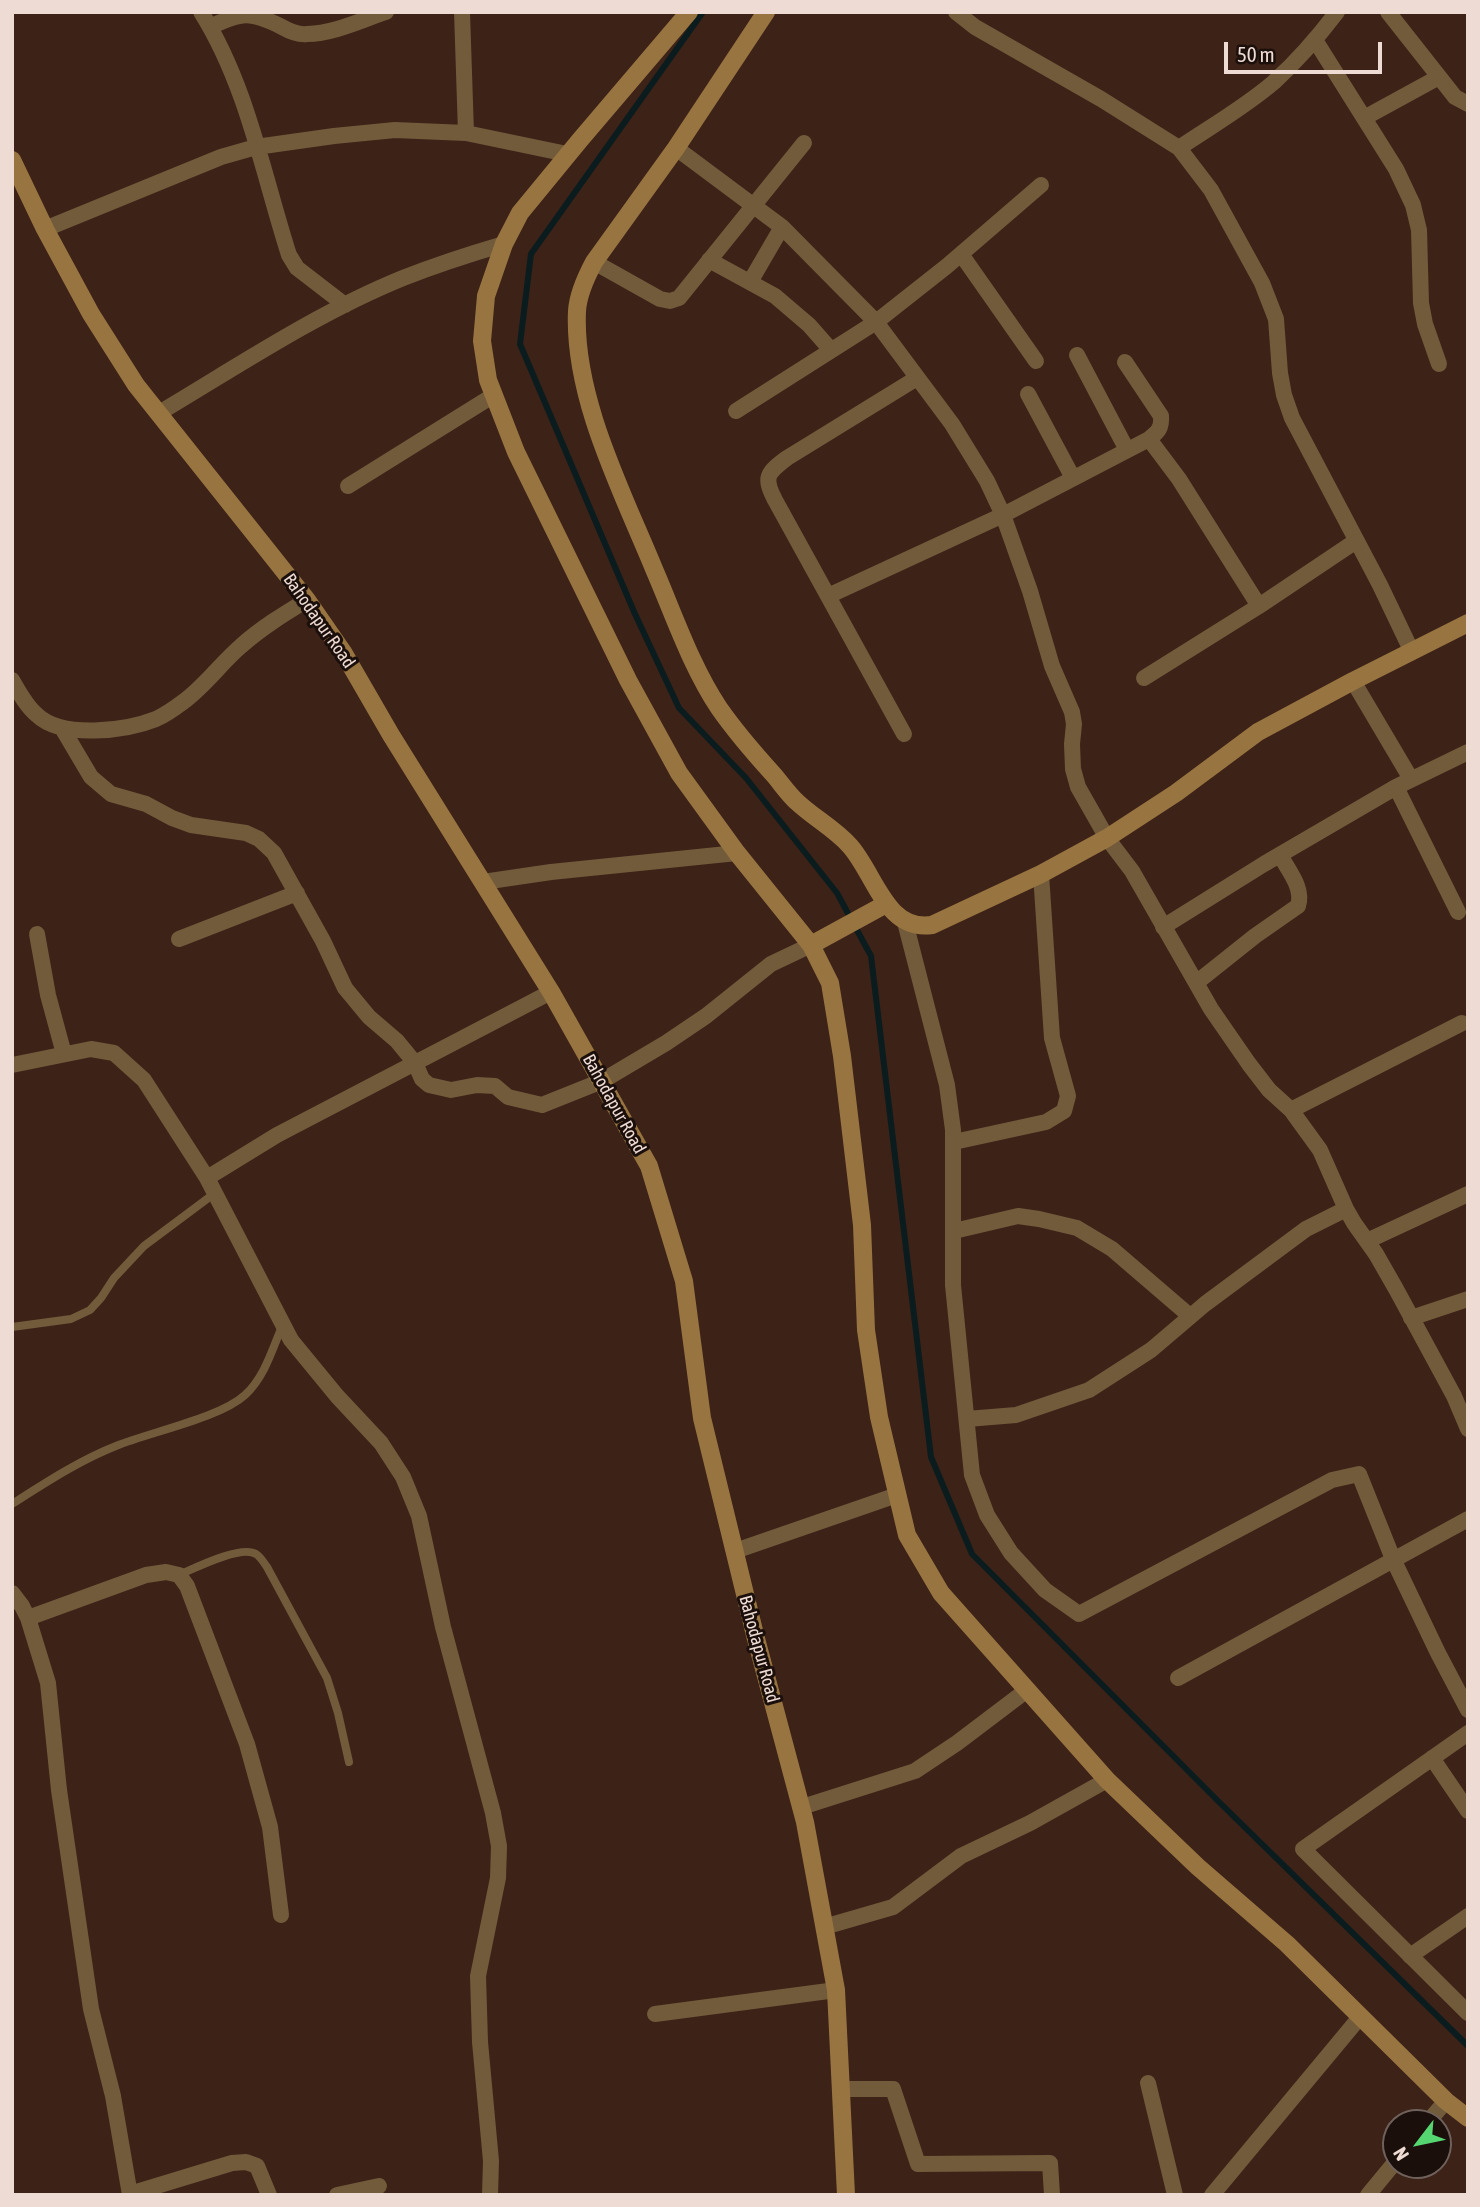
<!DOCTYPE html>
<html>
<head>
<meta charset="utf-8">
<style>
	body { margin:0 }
	#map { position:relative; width:1480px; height:2207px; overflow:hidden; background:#3d2218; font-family:"Asap Condensed",sans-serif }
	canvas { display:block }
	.frame { position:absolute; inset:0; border:14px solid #eedbd4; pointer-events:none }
	.north { position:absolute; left:1382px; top:2109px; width:70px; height:70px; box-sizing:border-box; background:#1b0f0b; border:2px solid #6f615b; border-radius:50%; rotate:238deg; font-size:19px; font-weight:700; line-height:28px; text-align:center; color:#eedbd4 }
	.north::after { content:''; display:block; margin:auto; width:24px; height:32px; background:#56d671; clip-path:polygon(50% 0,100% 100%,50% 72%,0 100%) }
	.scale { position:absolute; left:1224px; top:42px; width:158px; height:32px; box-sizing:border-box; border:4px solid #eedbd4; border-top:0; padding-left:9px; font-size:21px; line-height:24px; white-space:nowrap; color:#eedbd4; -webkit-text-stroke:5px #1b0f0b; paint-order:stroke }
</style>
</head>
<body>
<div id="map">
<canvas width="1480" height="2207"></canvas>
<div class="frame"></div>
<div class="north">N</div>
<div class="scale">50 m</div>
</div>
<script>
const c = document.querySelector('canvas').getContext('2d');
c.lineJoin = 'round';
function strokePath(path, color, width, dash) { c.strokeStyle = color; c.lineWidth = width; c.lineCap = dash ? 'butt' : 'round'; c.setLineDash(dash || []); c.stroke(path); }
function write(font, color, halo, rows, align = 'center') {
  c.font = font + ' "Asap Condensed",sans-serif'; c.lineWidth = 6; c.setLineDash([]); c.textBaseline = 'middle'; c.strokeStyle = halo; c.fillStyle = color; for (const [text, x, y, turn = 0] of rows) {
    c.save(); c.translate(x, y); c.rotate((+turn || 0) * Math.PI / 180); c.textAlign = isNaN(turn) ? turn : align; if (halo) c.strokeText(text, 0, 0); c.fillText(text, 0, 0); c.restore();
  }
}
const stream = new Path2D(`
	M703,12l-172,242 -11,90 115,270 44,94 67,70 91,115 34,63 60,501 41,97 246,247 250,245`);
const lane = new Path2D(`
	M12,1327l59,-8 19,-9 11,-12 13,-20 30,-32 71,-53
	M12,1504c33,-21 68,-44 104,-58 34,-14 104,-28 129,-51 20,-18 28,-48 38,-71
	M179,1575c16,-7 62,-30 77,-21 4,2 8,9 11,13l60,111 11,35 11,49`);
const street = new Path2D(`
	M201,12c46,73 62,162 88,243l8,13 48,37
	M462,12l4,121
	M956,12l19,15 126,72 78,49 32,42 51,93 14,36 4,54 4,22 8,23 88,167 32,67
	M1388,12l67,85 13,7
	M210,27c32,-15 40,-16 72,0 7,4 16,8 25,7 26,0 55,-14 79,-22
	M1315,40l81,129 17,36 6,25 2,73 4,21 14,40
	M1364,118l75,-41
	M676,148l106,79 94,95 76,102 35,57 16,34 27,76 22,75 20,46 2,12 -2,20 1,25 5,18 29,51 25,33 79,138 38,55 20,26 22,20 29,40 26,59 8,14 22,31 20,35 58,107 14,33
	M1179,148c31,-21 66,-41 95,-66 23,-21 44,-45 63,-70
	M45,229l176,-72 35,-10 78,-11 61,-6 71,3 101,21
	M961,254l75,107
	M709,260l66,36 34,29 22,25
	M594,262l66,37 10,2 9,-3 125,-155
	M750,282l32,-55
	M1077,355l50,95
	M1028,394l45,84
	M736,411l140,-89 71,-56 94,-81
	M159,413c79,-47 158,-100 244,-135 33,-13 67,-24 101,-34
	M1149,439l30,40 80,127
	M348,486l146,-91
	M828,596l175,-81 146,-76c9,-7 13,-11 12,-23l-36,-54
	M1144,678l115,-72 97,-65
	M12,680c7,12 14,26 25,35 25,24 89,16 119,4 9,-4 19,-11 27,-17 22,-16 38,-39 58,-56 20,-18 43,-32 66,-46
	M1353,681l58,98
	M62,728l29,49 20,17 35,10 26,14 19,7 55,8 13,6 15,14 49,88 22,47 24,29 28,24 18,22 7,16 7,6 22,5 26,-5 18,1 13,11 34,8 60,-24 64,-38 40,-27 65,-52 40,-19
	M904,734l-129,-234c-12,-23 -8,-27 12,-42l130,-80
	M1396,787l62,125
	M483,882l68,-10 186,-19
	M905,922l42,163 6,45v155l19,190 15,40 24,38 34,37 34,24 253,-134 27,-6 34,85 45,94 30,57
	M1163,927l101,-63 132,-77 72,-35
	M37,934l11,61 16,59
	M179,939l118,-46
	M1196,983l59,-47 43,-30c6,-18 -10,-36 -18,-51
	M12,1065l79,-16 23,4 30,27 63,98 84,162 46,56 44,47 22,34 16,39 24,111 50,186 6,33 -1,32 -20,98 2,66 11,119 -1,34
	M1291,1110l171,-87
	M954,1142l92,-20 18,-11 4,-15 -16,-58 -11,-164
	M207,1178l70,-43 274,-143
	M954,1231l64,-15 21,3 38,9 35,21 78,67
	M1367,1241l101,-47
	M1411,1318l57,-19
	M967,1419l49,-4 73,-25 62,-40 54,-46 101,-75 40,-20
	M735,1551l162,-56
	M12,1593l10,13 6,12 20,65 11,107 32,219 22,87 17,99
	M28,1618l118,-43 20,-3 13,3 8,11 60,158 23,83 11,88
	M1178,1678l290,-159
	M1468,1733l-165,116 165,164
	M1432,1758l36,53
	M802,1807l113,-36 42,-28 70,-53
	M824,1927l69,-20 68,-51 69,-33 77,-43
	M1410,1956l58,-40
	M655,2014l181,-24
	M1148,2083l27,112
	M841,2089h52l25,75 132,-1 2,32
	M1427,2123l19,-22
	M130,2194l102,-31 14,-1 11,4 12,29
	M337,2195l42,-9
	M1212,2195l148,-178
	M1368,2195l28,-34`);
const secondary = new Path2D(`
	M689,12l-109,128 -60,73 -16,31 -18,52 -4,45 6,39 28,72 112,228 51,93 58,80 74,92 19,38 12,73 20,169 4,105 13,87 28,118 34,58 166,187 91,87 89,77 159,157 22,17
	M766,12l-90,136 -82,114c-8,15 -16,32 -17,49 -4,86 45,180 77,258 20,46 37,97 65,139 16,23 35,45 54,66 8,9 15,20 24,28 17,16 38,27 53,44 25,28 36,86 82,79l109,-51 66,-36 69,-45 82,-61 95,-51 115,-58
	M12,160l33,69 46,85 45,71 171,215 36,52 48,83 160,257 98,174 35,115 18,137 53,217 50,187 31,168 10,205
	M811,945l75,-41`);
const streetNames = [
	["Bahodapur Road",319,621,55],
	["Bahodapur Road",614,1104,61],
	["Bahodapur Road",759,1649,75]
];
strokePath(stream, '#0a1c1e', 6);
strokePath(lane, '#715b3b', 8);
strokePath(street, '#715b3b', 16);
strokePath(secondary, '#987540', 18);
write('18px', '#eedbd4', '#1b0f0b', streetNames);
</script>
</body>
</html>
